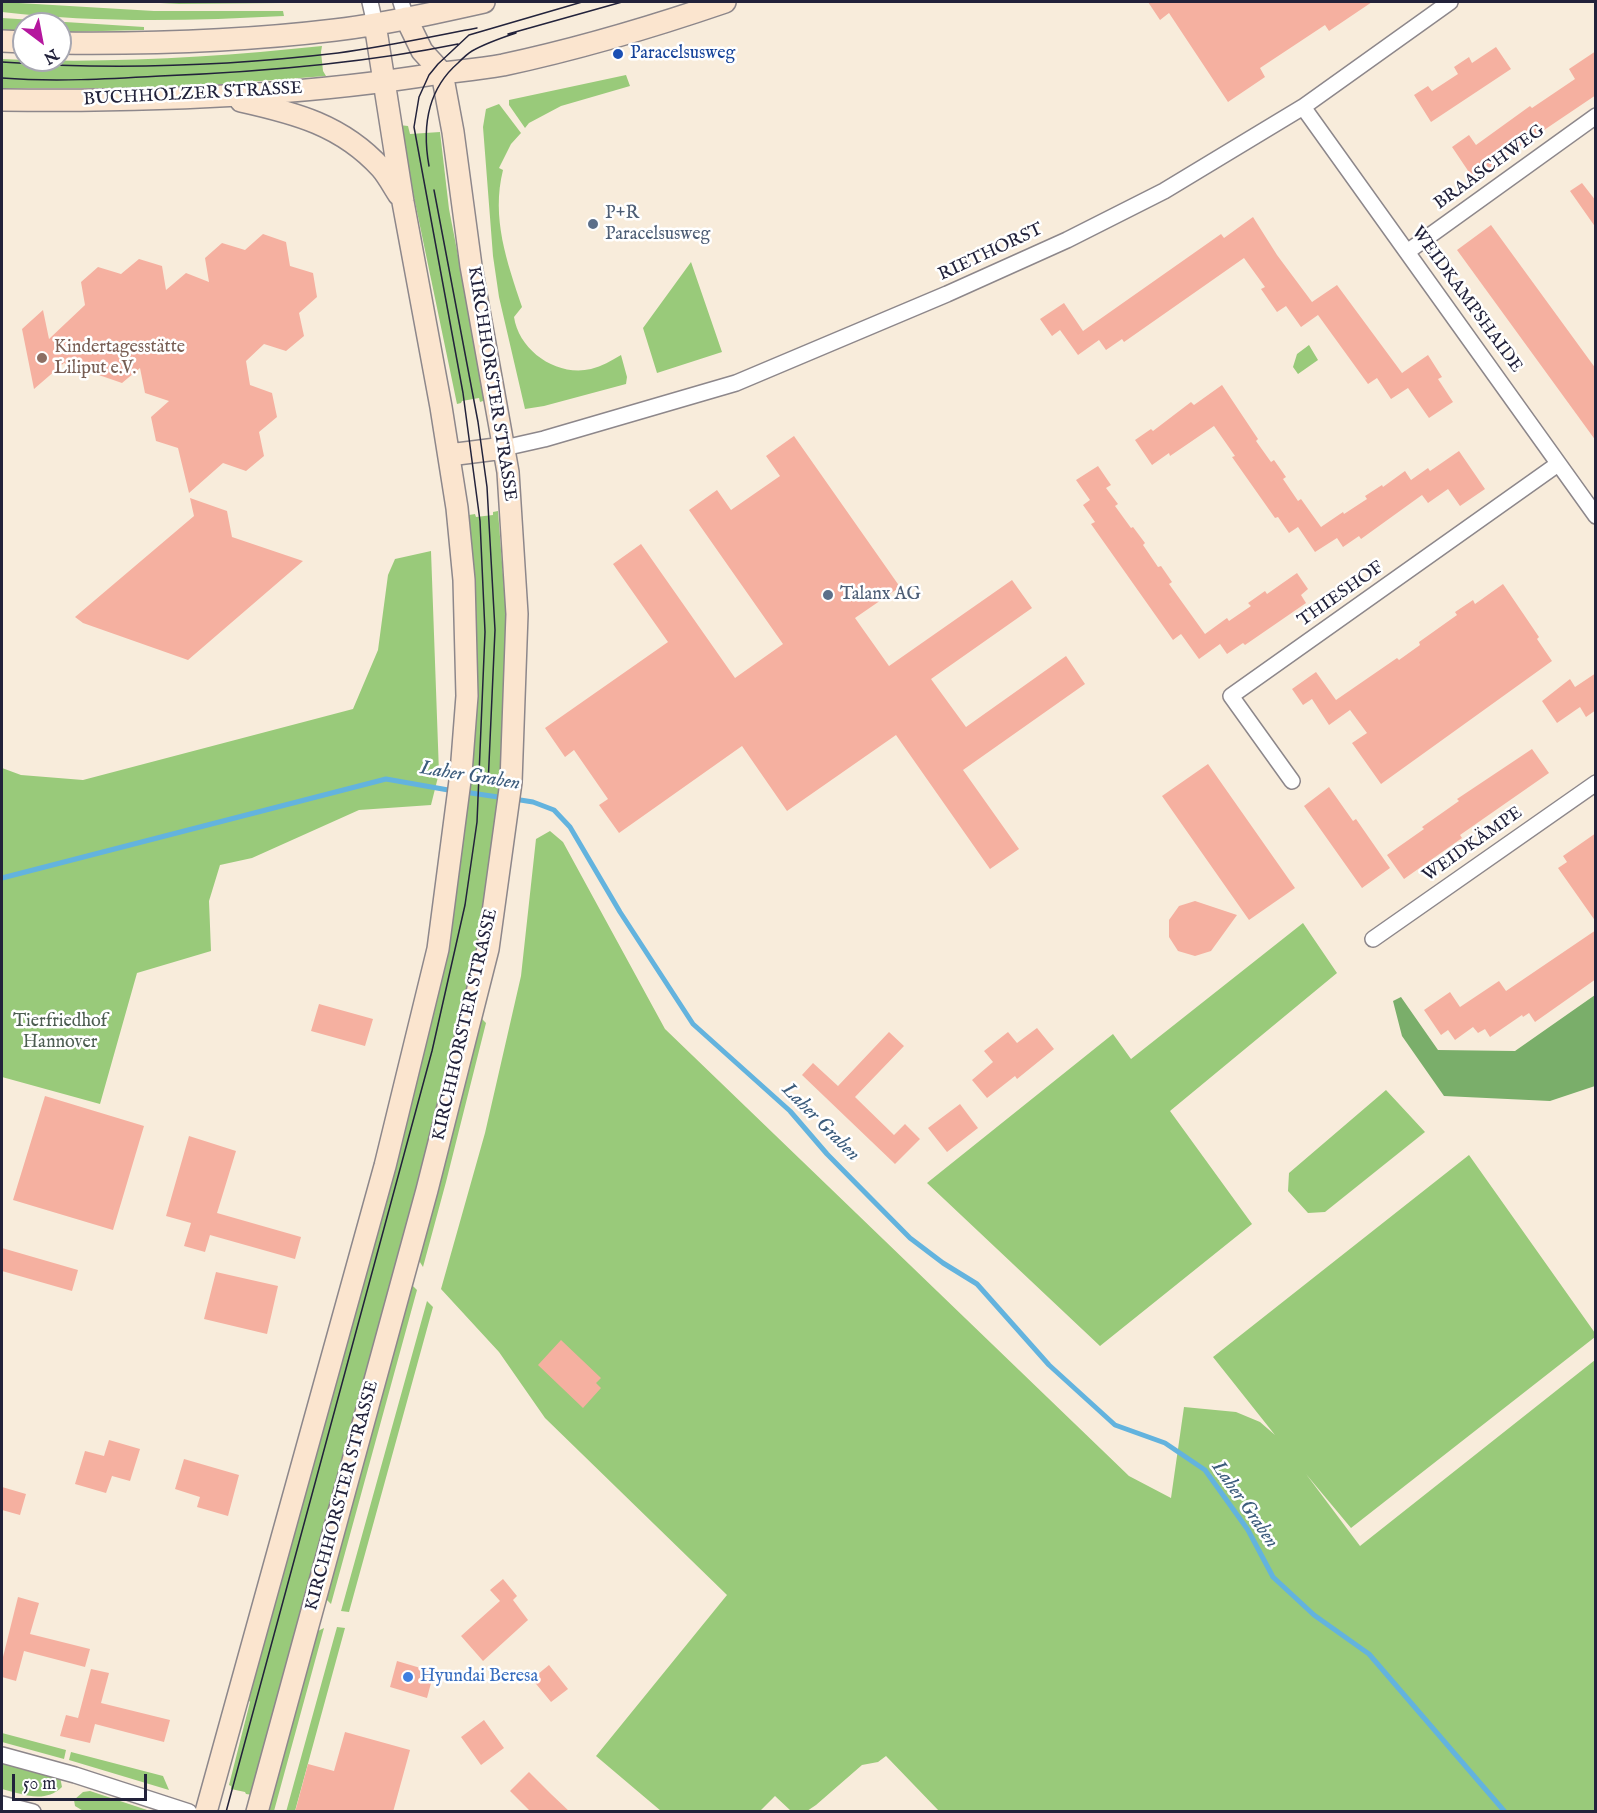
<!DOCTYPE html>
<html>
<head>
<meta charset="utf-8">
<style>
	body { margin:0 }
	#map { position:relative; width:1597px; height:1813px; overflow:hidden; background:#f8ecdb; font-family:"IM FELL English",serif }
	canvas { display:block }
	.frame { position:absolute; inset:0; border:3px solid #22223b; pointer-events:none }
	.north { position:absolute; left:12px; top:12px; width:60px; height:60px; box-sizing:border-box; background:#fff; border:2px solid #a7a7b1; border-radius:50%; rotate:148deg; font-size:16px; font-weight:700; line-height:24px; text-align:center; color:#22223b }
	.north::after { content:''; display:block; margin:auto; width:21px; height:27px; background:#b5179e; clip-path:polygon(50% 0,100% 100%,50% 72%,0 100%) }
	.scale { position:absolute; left:12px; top:1774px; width:135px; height:27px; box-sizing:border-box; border:3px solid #22223b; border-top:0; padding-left:8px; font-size:18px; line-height:21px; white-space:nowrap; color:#22223b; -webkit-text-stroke:4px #fff; paint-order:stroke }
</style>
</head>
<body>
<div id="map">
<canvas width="1597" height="1813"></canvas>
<div class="frame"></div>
<div class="north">N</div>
<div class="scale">50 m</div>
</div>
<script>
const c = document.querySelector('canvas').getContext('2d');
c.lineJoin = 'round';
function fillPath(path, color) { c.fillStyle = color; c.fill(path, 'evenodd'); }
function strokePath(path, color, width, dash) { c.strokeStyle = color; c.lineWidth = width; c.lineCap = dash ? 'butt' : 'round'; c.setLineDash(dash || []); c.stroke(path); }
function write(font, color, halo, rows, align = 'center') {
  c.font = font + ' "IM FELL English",serif'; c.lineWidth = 5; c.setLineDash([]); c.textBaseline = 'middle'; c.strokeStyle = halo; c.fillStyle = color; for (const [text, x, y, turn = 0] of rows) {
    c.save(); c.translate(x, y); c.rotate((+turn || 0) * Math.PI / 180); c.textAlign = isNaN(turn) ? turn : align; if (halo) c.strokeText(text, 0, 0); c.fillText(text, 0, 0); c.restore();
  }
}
const green = new Path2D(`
	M2,2l152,9h129l1,5c-94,5 -189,7 -282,-4z
	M141,2h140v1l-102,1z
	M2,18l142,9v3l-84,2v-8h-36v7l-22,-1z
	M322,46l-1,6 2,19 3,5 -157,12h-167v-29c106,5 214,-2 320,-13z
	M626,75l4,11 -69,20 -32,17 -4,5 -16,-23v-5z
	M499,104l22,29 -10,11 -12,24 4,2c-12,48 4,92 19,137l-8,10c5,34 43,60 77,52 11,-3 20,-8 30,-14l6,22 -1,7 -82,22 -19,3 -26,-112 -6,-41 -10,-129 3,-18z
	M399,125l9,1 2,8 30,-2 9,77 37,191 -6,2 -1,-4 -17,3 -1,2 -4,1z
	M691,262l31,90 -65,21 -14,-45z
	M1309,345l9,15 -20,14 -5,-7 4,-13z
	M498,511l8,103v73l-6,105 -18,136 -36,159 -193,708 -7,-1 -1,-2 -14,-3v-3l-2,-1 21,-83 -2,-3 191,-718 21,-118 8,-62 4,-239 -3,-47 6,-1 1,3 17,-2v-3z
	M431,551l8,222 -8,32 -72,5 -107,48 -32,7 -11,36 2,50 -74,22 -37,131 -98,-27v-309l19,7 62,5 270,-71 25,-59 10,-75 7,-16z
	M550,831l13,11 102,187 464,447 42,22 13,-91 52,5 24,10 15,13 -62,-78 256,-202 126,178v4l-244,191 -45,-54 54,72 235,-186v451h-656l-53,-55 -8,6 -16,3 -46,40 -9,6h-16l-16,-15 -15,15h-99l-65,-55 131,-161 -182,-177 -46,-66 -58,-63 44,-156 36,-157 15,-137z
	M1303,923l34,50 -167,138 82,113 -152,122 -173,-163 186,-149 18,25z
	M482,1019l4,4 -40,159 -23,85 -5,-8z
	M1386,1090l39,42 -100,80 -17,1 -20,-22 1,-18z
	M412,1285l5,5 -86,314 -6,-6 84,-311z
	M427,1301l6,6 -84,305 -8,-1z
	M337,1627l8,1 -50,183 -9,1z
	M324,1628l-50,183 -6,1 48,-180z
	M2,1733l64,17 -2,9 -62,-17z
	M71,1752l92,24 6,14 -100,-30z
	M2,1761l58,16 2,10c-18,17 -39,7 -60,2z
	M90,1791l60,20 -65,1 -10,-6 -1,-6 9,-8z`);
const forest = new Path2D(`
	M1595,995v91l-45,15 -106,-5 -42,-60 -9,-35 8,-4 37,53 77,1z`);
const stream = new Path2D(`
	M464,792l41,6
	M514,799l19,3 21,8 16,17 50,85 73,112 97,87 37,43 83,84 33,25 34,21 72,81 66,60 50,18 40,27 43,60 25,47 41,38 55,39 136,158
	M2,878l384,-99 68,12`);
const building = new Path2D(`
	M1148,2h224l-43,29 -4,-6 -65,43 5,9 -37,25 -59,-89 -9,7z
	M1496,47l15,22 -80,53 -17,-27 14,-9 4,5 26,-17 -4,-7 15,-10 3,6z
	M1596,51v44l-89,60 2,3 -34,23 -23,-34 17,-12 7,10 54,-39 2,2 43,-29 -6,-10z
	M1582,183l14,18v27l-26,-37z
	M1253,217l24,38 35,47 25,-17 65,88 26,-18 14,22 -4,2 15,23 -24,16 -21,-30 -17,11 -14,-21 -9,6 -50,-69 -17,12 -15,-21 -9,6 -16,-23 4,-2 -21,-29 -120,84 -2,-3 -16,11 -7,-10 -21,15 -18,-25 -8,6 -12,-17 24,-16 19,28 138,-97 3,4z
	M1491,225l105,144v72l-139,-191z
	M263,234l23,8 4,24 23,7 4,24 -18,16 5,23 -18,15 -22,-7 -18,17 4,24 22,8 5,24 -18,15 5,24 -18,15 -23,-8 -34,30 -11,-45 -22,-7 -5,-24 18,-16 -24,-8 -5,-25 -18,15 -58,-20 -30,26 -12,-60 21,-19 6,29 36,-34 -4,-23 17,-15 23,7 18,-15 23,7 4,24 20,-17 23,9 -4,-24 17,-15 23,7z
	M1222,385l36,54 -2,2 15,21 3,-2 12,17 -3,2 15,22 3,-2 20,28 22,-15 1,2 23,-15 -2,-3 17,-11 1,2 22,-16 6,9 17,-12 2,3 29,-20 26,38 -25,17 -12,-17 -20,14 -6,-8 -61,44 -2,-3 -16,11 -6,-9 -22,14 -17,-25 -9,6 -11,-16 -3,1 -43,-61 3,-1 -21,-30 -44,30 -1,-3 -17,12 -17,-25 16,-11 2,2 38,-29 3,3z
	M794,436l106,151 -45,31 34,48 123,-86 20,28 -101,71 35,48 100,-71 19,28 -122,86 56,79 -29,20 -94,-134 -109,76 -45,-65 -123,87 -20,-28 9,-6 -34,-49 -9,7 -20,-29 123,-86 -55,-78 28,-20 94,134 48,-34 -94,-134 28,-20 14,20 49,-34 -14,-20z
	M1098,466l13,19 -5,3 12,16 -3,2 16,22 2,-1 12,16 -2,2 15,22 3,-1 11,16 -3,2 36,50 22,-16 2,3 22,-15 -3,-3 17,-12 2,3 30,-21 11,16 -7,6 5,8 -61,42 -2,-2 -16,11 -7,-10 -21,15 -18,-25 -8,6 -82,-116 4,-2 -12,-17 7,-5 -14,-20z
	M190,498l37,13 5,26 71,24 -115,99 -105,-37 -8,-6 119,-101z
	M1503,584l36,53 -2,2 15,22 -171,123 -29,-41 15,-10 -17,-23 -21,15 -17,-26 -9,6 -11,-16 24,-17 20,28 61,-42 2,2 21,-15 -1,-3 38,-27 -2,-3 18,-12 2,4z
	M1596,673v37l-10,7 -6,-10 -23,16 -15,-22 28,-22 5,8z
	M1532,749l17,24 -89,62 2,3 -58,41 -17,-24 37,-26 -2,-2 37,-26 -2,-2z
	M1208,764l87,124 -46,32 -87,-124z
	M1329,787l24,34 3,-2 34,49 -28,20 -58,-82z
	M1596,833v89l-38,-54 9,-6 -4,-6z
	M1195,901l42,14 -26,36 -16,5 -17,-5 -9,-14v-17l10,-14z
	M1596,930v49l-61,43 -6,-9 -6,4 -1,-2 -32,22 -5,-8 -7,4 -5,-6 -18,13 -7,-10 -7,5 -17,-25 26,-18 10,15 39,-26 7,10z
	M319,1004l54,15 -8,27 -54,-15z
	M1037,1028l17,21 -37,30 -2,-3 -28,22 -15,-18 21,-18 -9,-11 24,-19 9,11z
	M889,1032l15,14 -49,51 39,38 11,-11 15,15 -25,25 -93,-89 11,-12 25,23z
	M45,1096l99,30 -31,104 -100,-30z
	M960,1104l18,24 -31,24 -19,-24z
	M189,1136l47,15 -19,62 84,24 -6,22 -85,-24 -5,17 -21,-6 7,-23 -25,-7z
	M2,1248l76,22 -6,21 -70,-20z
	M216,1272l62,14 -11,48 -63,-15z
	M561,1340l40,38 -5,5 5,5 -18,20 -45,-43z
	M109,1440l31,9 -10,32 -18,-5 -6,17 -31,-9 10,-33 19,5z
	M184,1459l55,16 -11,41 -31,-9 3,-10 -25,-8z
	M2,1487l24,7 -6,21 -18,-5z
	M503,1579l14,17 -4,4 15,20 -45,41 -22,-25 39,-35 -10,-11z
	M18,1597l21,6 -9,31 60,15 -5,18 -61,-16 -8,30 -14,-4v-16z
	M397,1661l37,11 -7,26 -37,-11z
	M549,1665l19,24 -17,13 -19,-23z
	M91,1669l18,4 -8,30 69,17 -6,22 -69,-18 -5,19 -30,-7 6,-21 12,3z
	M484,1720l20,28 -23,17 -20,-28z
	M345,1732l65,18 -17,62h-98l13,-48 26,7z
	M529,1772l22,22 19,18h-39l-21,-21z`);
const minor = new Path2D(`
	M370,2l5,22
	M401,2l5,16
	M1303,107l293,409
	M1407,252l189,-136
	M504,448l40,-9 192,-56 211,-89 120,-54 97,-49 139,-84 147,-105
	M1292,781l-61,-85 327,-232
	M1373,939l223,-156
	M2,1755l73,20 114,37
	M2,1804l31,8`);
const secondary = new Path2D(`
	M2,41l22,1
	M60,43c92,1 184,-2 275,-13 50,-6 100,-17 149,-28
	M2,100c144,2 290,-3 433,-26 23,-3 45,-5 68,-9 75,-16 149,-38 222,-63
	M241,101c54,12 101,24 140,67 7,8 12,18 18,27
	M449,455l55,-7
	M206,1812l179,-646 53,-217 23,-176 6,-77 -3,-116 -7,-72 -16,-101 -38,-205 -28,-178
	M257,1812l170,-622 61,-241 23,-167 6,-168 -9,-142 -37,-206 -18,-134 -11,-59 -20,-22 -16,-33`);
const tram = new Path2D(`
	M508,34l114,-32
	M2,62c110,8 225,4 336,-9 46,-6 92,-16 139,-25
	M2,78c52,4 106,1 158,-2 101,-4 200,-12 298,-32
	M429,166c-7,-39 -2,-76 29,-103 4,-4 9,-9 14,-12 14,-8 29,-13 44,-18
	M434,190l44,232 9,65 8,143 -7,155
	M226,1812l206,-761 33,-146 12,-83 8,-190 -5,-111 -17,-128 -49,-266 5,-30 10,-22 9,-11 31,-29 113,-33`);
const markers = [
	[618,54,6,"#1a4fb4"],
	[593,224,6,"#5c6f8a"],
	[42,358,6,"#8d6e63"],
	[828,595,6,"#5c6f8a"],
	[408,1677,6,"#3f7fe0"]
];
const transitNames = [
	["Paracelsusweg",630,54]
];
const streetNames = [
	["BUCHHOLZER STRASSE",193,95,-3],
	["BRAASCHWEG",1490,168,-36],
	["RIETHORST",991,253,-25],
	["WEIDKAMPSHAIDE",1466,300,54],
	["KIRCHHORSTER STRASSE",491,384,81],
	["THIESHOF",1341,595,-35],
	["WEIDKÄMPE",1473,845,-35],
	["KIRCHHORSTER STRASSE",466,1025,-77],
	["KIRCHHORSTER STRASSE",343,1496,-75]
];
const serviceNames = [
	["P+R",605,214],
	["Paracelsusweg",605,235],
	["Talanx AG",840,595]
];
const educationNames = [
	["Kindertagesstätte",54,348],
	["Liliput e.V.",54,369]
];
const parkNames = [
	["Tierfriedhof",60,1022],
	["Hannover",60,1043]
];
const shopNames = [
	["Hyundai Beresa",420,1677]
];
const waterNames = [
	["Laher Graben",470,777,9],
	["Laher Graben",820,1123,45],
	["Laher Graben",1244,1505,55]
];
fillPath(green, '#99ca7a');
fillPath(forest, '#7aae6a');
strokePath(stream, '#63b3de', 5);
fillPath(building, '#f5b0a0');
strokePath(minor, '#8d878b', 18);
strokePath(secondary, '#8d878b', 24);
strokePath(minor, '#fff', 15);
strokePath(secondary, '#fbe5cf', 21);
strokePath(tram, '#22223b', 1.5);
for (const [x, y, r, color] of markers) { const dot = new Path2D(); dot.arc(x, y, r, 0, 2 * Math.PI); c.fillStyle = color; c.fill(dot); strokePath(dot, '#fff', 2); }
write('18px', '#164399', '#fff', transitNames, 'left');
write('18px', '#22223b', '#fff', streetNames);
write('18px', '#4e5e75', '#fff', serviceNames, 'left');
write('18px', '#785e54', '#fff', educationNames, 'left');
write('18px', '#4c5d51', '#fff', parkNames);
write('18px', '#366cbe', '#fff', shopNames, 'left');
write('italic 20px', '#3c5c7c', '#fff', waterNames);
</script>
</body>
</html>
